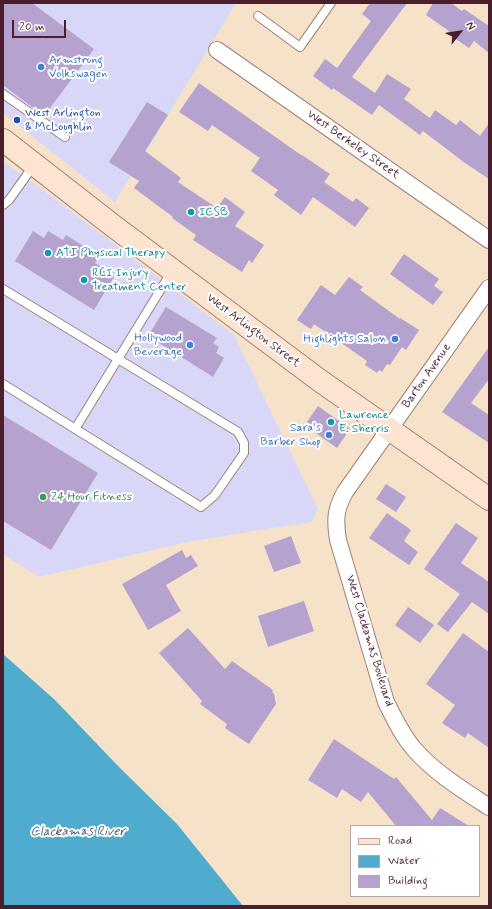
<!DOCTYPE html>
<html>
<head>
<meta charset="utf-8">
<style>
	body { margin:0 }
	#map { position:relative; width:492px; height:909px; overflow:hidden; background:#f6e2c9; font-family:Mynerve,sans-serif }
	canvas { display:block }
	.frame { position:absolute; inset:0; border:4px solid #4a1f2b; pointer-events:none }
	.legend { position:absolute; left:350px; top:825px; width:130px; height:72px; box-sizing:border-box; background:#fff; border:1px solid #b7a5aa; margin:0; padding:5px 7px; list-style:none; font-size:12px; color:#4a1f2b }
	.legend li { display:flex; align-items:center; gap:8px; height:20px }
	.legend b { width:20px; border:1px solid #b7a5aa }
	.north { position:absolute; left:440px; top:12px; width:40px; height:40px; -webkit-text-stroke:3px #fff; paint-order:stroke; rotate:60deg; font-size:11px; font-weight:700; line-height:16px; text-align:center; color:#4a1f2b }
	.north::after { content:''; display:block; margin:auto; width:14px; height:18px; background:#4a1f2b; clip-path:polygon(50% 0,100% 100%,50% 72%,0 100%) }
	.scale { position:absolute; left:12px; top:20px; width:54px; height:18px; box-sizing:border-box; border:2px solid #4a1f2b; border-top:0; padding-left:5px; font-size:12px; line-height:14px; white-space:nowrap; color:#4a1f2b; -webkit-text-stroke:3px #fff; paint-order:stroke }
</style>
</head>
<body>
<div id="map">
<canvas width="492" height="909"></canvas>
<div class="frame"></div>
<ul class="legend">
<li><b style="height:5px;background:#fde4d0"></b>Road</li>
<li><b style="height:11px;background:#50acce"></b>Water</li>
<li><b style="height:11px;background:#b5a2ce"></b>Building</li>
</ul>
<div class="north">N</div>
<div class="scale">20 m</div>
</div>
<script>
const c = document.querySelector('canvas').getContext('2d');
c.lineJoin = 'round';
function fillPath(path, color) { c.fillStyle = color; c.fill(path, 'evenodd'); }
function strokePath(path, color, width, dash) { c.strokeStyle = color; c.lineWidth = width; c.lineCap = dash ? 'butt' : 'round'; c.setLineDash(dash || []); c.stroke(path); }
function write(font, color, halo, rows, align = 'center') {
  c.font = font + ' Mynerve,sans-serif'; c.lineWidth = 4; c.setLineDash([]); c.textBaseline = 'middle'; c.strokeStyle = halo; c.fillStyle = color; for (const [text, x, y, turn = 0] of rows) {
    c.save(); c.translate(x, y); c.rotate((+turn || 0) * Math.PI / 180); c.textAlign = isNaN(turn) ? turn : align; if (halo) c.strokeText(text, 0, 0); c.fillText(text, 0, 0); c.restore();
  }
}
const built = new Path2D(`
	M3,3h233l-121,199 -112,-89z
	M3,161l44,32 187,142 84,174 -6,13 -120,19 -153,36 -36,-23z`);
const water = new Path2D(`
	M3,654l52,46 63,66 59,58 66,82h-240z`);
const building = new Path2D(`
	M3,3h29l62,46 -50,67 -41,-31z
	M370,3h37l-55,74 23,16 12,-19 24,15 -7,10 26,19 5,-8 21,15 4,-5 20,16 9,-13v56l-24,-16 -42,-32 -3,4 -41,-30 -7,10 -39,-27 -1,2 -19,-14 12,-17 12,9 34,-47 -9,-7z
	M433,3h18l11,8 2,-2 25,17v27l-15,-12 -5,7 -22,-15 2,-2 -23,-16z
	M199,83l102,72h1l28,19 -6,8 29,20 3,-4 13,10 -14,19 -42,-30 -12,18 -27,-20 4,-5 -27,-19 9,-13 -48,-33 -4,6 -29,-19z
	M147,102l21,13 -23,36 36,27 -3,4 39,26 8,-11 20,15 -10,14 29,19 -12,18 -3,-3 -7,12 -49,-32 3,-5 -24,-17 1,-1 -39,-29 5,-7 -30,-19z
	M33,231l11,7 4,-7 15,9 3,-5 33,21 -4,7 20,12 -21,35 -79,-49z
	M404,254l35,25 -5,7 9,6 -10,13 -43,-31z
	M349,277l14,10 -3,3 40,29v-1l19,12 -13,20 -4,-3 -12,18 -3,-1 -5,8 -3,-2 -2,3 -12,-8 2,-4 -53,-37 -3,5 -14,-9 24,-35 14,10z
	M166,307l51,31 -4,5 6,4 -3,6 8,5 -11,19 -65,-41z
	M489,347v32l-18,24 18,12v28l-47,-31z
	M318,406l32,23 -13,19 -24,-17 3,-4 -9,-5z
	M3,415l95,58 -47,77 -48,-29z
	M386,484l20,13 -10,15 -20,-13z
	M387,513l24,17 -7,11 14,11 -9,13 -40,-27z
	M456,523l22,15 -17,25 28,19v32l-17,-12 -24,30 -11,-8 23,-30 -36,-25z
	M291,536l10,27 -27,9 -10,-26z
	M182,550l4,8 5,-3 7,11 -32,19 15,26 -33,19 -26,-46z
	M304,601l10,30 -46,16 -10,-31z
	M408,607l26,18 -14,18 -25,-18z
	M188,628l37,41 7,-8 41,29 -1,2 2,2 2,10 -27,40 -24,-16 2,-4 -27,-20 2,-3 -43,-48z
	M463,633l26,19v96l-21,-15 -3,5 -23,-15 13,-18 -29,-21z
	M334,739l60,40 2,-2 36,43 8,-12 29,18h-73l-28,-34 -7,10 -19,-13 -5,9 -29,-18z`);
const lane = new Path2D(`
	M258,16l42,31 31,-44
	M3,94l62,43
	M3,205l6,-5 25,-35
	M3,289l235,143 6,11v10l-29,42 -14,12 -198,-123
	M75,429l97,-158`);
const street = new Path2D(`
	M217,50l272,190
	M489,288l-144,204c-10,18 -10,28 -7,48l48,162c8,16 16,33 28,47 21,24 49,41 75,58`);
const secondary = new Path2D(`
	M3,140l109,85 207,155 170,119`);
const markers = [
	[41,67,4,"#3f7fe0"],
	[17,120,4,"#1a4fb4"],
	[191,212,4,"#0f9aa8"],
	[48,253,4,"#0f9aa8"],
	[84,280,4,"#0f9aa8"],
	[395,339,4,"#3f7fe0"],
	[190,345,4,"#3f7fe0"],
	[331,422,4,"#0f9aa8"],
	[329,435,4,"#3f7fe0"],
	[43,497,4,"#2e9e5b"]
];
const shopNames = [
	["Armstrong",49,60,"left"],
	["Volkswagen",49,74,"left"],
	["Hollywood",182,338],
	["Beverage",182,352],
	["Highlights Salon",387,339],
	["Sara's",321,428],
	["Barber Shop",321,442]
];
const transitNames = [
	["West Arlington",25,113],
	["& McLoughlin",25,127]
];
const streetNames = [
	["West Berkeley Street",353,145,35],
	["West Arlington Street",253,331,37],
	["Barton Avenue",427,376,-55],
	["West Clackamas Boulevard",369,641,73]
];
const cultureNames = [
	["ICSB",199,212],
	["ATI Physical Therapy",56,253],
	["RCI Injury",92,273],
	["Treatment Center",92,287],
	["Lawrence",339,415],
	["E. Sherris",339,429]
];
const leisureNames = [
	["24 Hour Fitness",51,497]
];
const waterNames = [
	["Clackamas River",78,832]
];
fillPath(built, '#d8d7f8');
fillPath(water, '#50acce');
fillPath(building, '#b5a2ce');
strokePath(lane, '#a0807a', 10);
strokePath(street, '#a0807a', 18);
strokePath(secondary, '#a0807a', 24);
strokePath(lane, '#fff', 8);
strokePath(street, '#fff', 16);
strokePath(secondary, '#fde4d0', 22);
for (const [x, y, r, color] of markers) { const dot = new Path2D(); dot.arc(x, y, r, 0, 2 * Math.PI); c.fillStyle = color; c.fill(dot); strokePath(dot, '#fff', 1.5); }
write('12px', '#366cbe', '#fff', shopNames, 'right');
write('12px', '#164399', '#fff', transitNames, 'left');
write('12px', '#4a1f2b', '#fff', streetNames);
write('12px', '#0d838f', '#fff', cultureNames, 'left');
write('12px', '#27864d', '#fff', leisureNames, 'left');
write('italic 13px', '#4d5e74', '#fff', waterNames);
</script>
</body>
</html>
